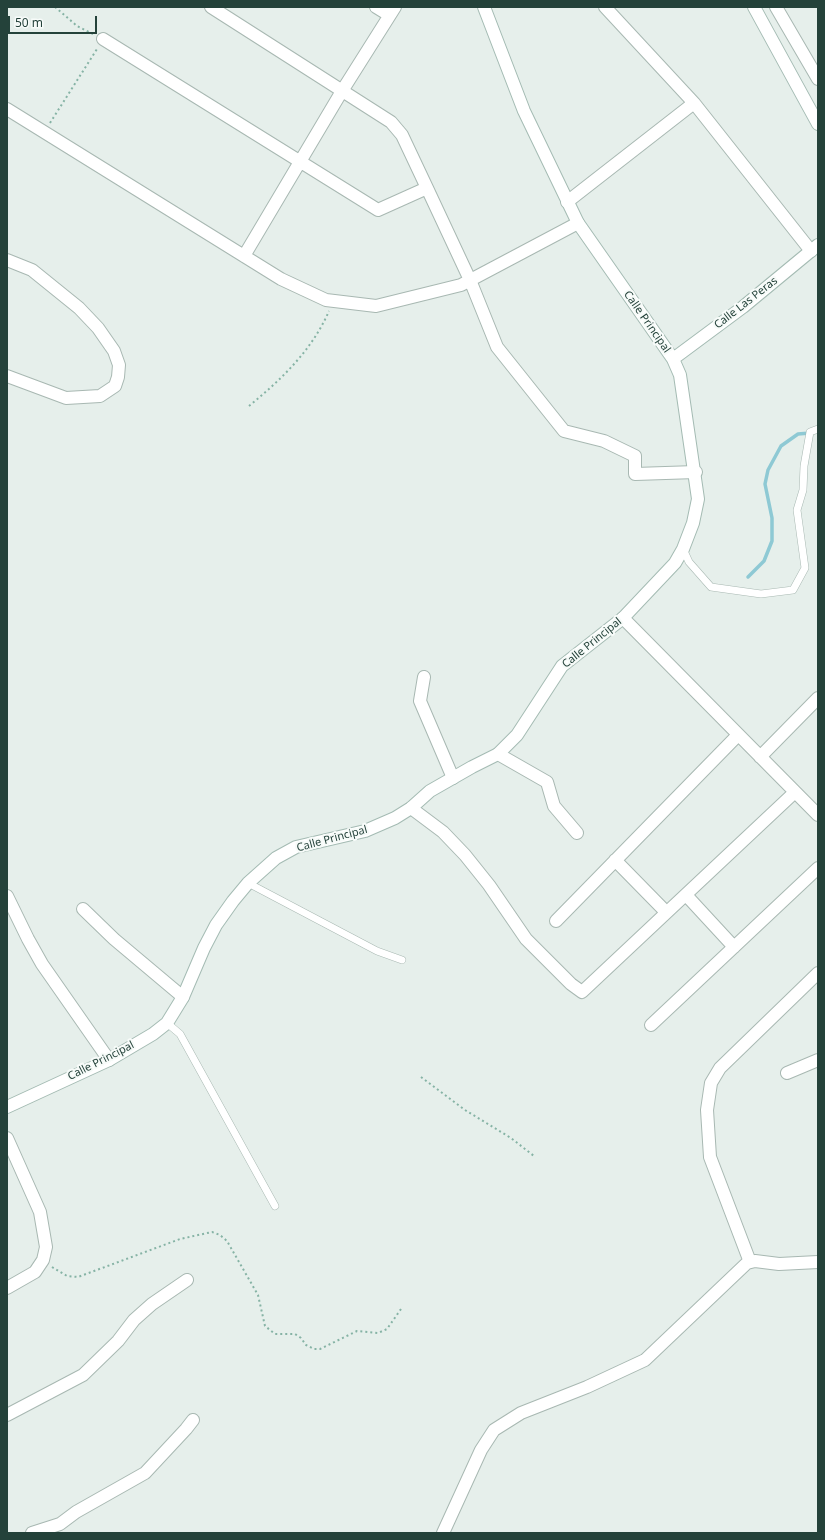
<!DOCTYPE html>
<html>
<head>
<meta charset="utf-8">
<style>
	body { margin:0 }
	#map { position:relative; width:825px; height:1540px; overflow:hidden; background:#e6efeb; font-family:"Noto Sans",sans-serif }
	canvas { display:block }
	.frame { position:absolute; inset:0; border:8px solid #24423a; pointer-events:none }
	.scale { position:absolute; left:8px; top:16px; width:89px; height:18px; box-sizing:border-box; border:2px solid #24423a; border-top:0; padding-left:5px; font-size:12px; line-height:14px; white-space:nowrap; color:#24423a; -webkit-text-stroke:3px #f7fbf9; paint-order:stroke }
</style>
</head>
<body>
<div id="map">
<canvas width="825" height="1540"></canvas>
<div class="frame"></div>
<div class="scale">50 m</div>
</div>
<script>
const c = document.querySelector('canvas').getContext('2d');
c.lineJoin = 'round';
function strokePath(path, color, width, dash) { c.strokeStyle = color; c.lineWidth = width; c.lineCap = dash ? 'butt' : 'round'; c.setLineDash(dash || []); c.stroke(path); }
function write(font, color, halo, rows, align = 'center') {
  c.font = font + ' "Noto Sans",sans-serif'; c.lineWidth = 4; c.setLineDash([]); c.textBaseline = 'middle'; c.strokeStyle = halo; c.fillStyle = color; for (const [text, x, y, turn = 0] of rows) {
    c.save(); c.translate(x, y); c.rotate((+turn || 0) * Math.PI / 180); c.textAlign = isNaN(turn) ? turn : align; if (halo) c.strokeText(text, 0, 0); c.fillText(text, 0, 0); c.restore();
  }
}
const stream = new Path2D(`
	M748,577l16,-16 8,-20v-23l-7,-34 3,-14 13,-24 17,-12 12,-1`);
const path = new Path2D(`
	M55,7l22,19 16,8
	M50,123l47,-74
	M249,406c33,-27 63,-56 80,-95
	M421,1077l44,33 46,28 23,18
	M52,1267l15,9 11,1 102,-38 32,-7 8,3 7,6 31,54 7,31 10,8h20l6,4 5,7 8,4h6l37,-18 21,2 9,-4 14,-20`);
const lane = new Path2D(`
	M683,549l6,13 22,25 50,7 32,-4 12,-22 -8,-58 6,-20 1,-24 6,-34 8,-3
	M248,883l129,68 25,9
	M167,1023l13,11 95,172`);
const street = new Path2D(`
	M211,7l180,115 11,13 25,53 43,92 27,67 67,84 40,10 31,15v18l61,-2
	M376,7l13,8
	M605,7l89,96 117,148
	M776,7l42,72
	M103,39l275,171 49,-22
	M7,109l274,170 45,21 50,6 85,-21 117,-62
	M567,202l127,-99
	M244,256l98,-165 53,-84
	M7,260l25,10 47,38 19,20 16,23 5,14 -1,12 -3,9 -15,10 -34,2 -59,-22
	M623,618l195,197
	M424,677l-4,24 33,77
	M498,754l49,28 7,24 23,27
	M760,757l58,-59
	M411,808l32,24 22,23 24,30 37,54 45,45 11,8 213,-200
	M615,860l51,52
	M686,895l48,52
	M7,896l21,43 14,25 67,96
	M83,909l31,30 69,58
	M556,921l182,-186
	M651,1025l167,-157
	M787,1073l31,-13
	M7,1138l33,74 6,35 -3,13 -8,12 -28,16
	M750,1262l-40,-105 -3,-47 4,-27 9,-15 98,-95
	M7,1415l76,-40 35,-34 16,-21 18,-16 35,-24
	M32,1533l28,-9 16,-12 69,-39 41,-44 7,-9
	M443,1533l38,-83 13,-20 27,-17 66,-26 58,-27 102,-97 8,-2 24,3 39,-2`);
const secondary = new Path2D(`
	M754,7l64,117
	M673,359l70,-52 75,-62
	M7,1107l102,-47 44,-26 14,-11 16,-26 21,-49 12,-23 17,-24 15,-18 28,-25 20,-11 69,-16 30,-13 16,-10 19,-17 42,-24 26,-13 19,-19 45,-69 61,-48 52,-55 8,-14 10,-26 5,-24 -18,-124 -7,-16 -95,-136 -54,-112 -40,-104`);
const streetNames = [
	["Calle Las Peras",746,303,-38],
	["Calle Principal",647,322,55],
	["Calle Principal",592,643,-39],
	["Calle Principal",332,839,-15],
	["Calle Principal",101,1061,-27]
];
strokePath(stream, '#8ec9d4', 3.5);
strokePath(lane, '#a8b8b2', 8);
strokePath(street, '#a8b8b2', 14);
strokePath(secondary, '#a4bbb3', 14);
strokePath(path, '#86b3a5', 2, [2, 3]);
strokePath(lane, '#fff', 7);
strokePath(street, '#fff', 12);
strokePath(secondary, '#fff', 12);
write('11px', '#24423a', '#f7fbf9', streetNames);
</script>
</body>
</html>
